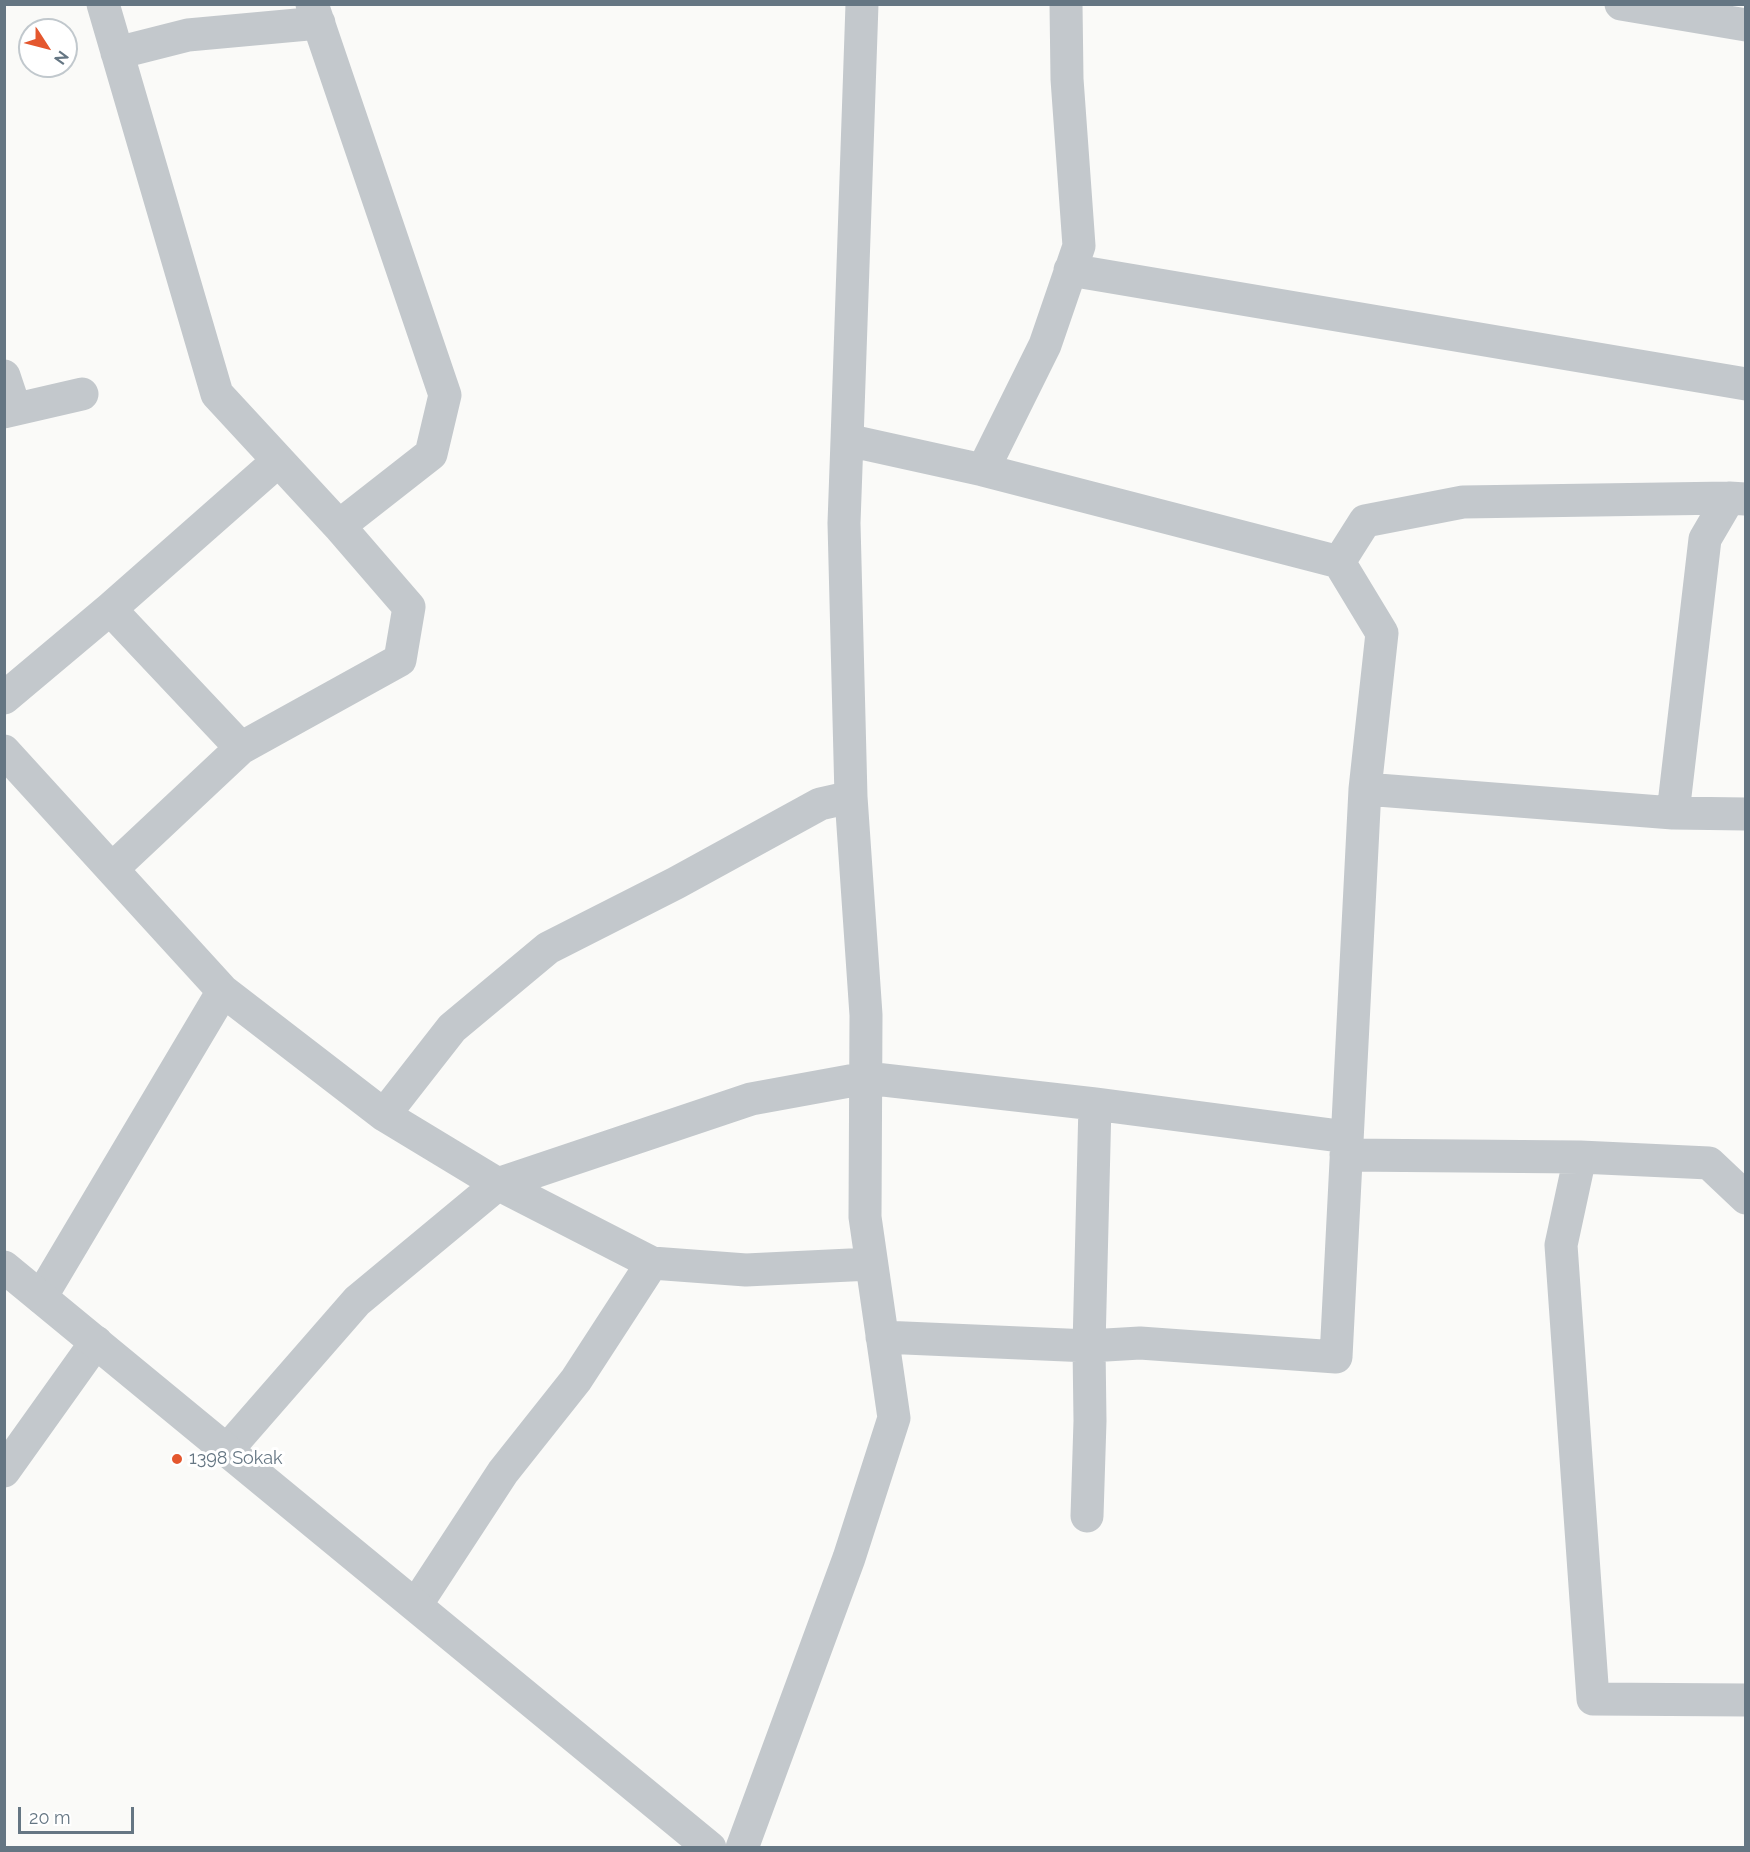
<!DOCTYPE html>
<html>
<head>
<meta charset="utf-8">
<style>
	body { margin:0 }
	#map { position:relative; width:1750px; height:1852px; overflow:hidden; background:#fafaf8; font-family:Raleway,sans-serif }
	canvas { display:block }
	.frame { position:absolute; inset:0; border:6px solid #657683; pointer-events:none }
	.north { position:absolute; left:18px; top:18px; width:60px; height:60px; box-sizing:border-box; background:#fff; border:2px solid #c1c8cd; border-radius:50%; rotate:126deg; font-size:16px; font-weight:700; line-height:24px; text-align:center; color:#657683 }
	.north::after { content:''; display:block; margin:auto; width:21px; height:27px; background:#e4572e; clip-path:polygon(50% 0,100% 100%,50% 72%,0 100%) }
	.scale { position:absolute; left:18px; top:1807px; width:116px; height:27px; box-sizing:border-box; border:3px solid #657683; border-top:0; padding-left:8px; font-size:18px; line-height:21px; white-space:nowrap; color:#657683; -webkit-text-stroke:4px #fff; paint-order:stroke }
</style>
</head>
<body>
<div id="map">
<canvas width="1750" height="1852"></canvas>
<div class="frame"></div>
<div class="north">N</div>
<div class="scale">20 m</div>
</div>
<script>
const c = document.querySelector('canvas').getContext('2d');
c.lineJoin = 'round';
function strokePath(path, color, width, dash) { c.strokeStyle = color; c.lineWidth = width; c.lineCap = dash ? 'butt' : 'round'; c.setLineDash(dash || []); c.stroke(path); }
function write(font, color, halo, rows, align = 'center') {
  c.font = font + ' Raleway,sans-serif'; c.lineWidth = 6; c.setLineDash([]); c.textBaseline = 'middle'; c.strokeStyle = halo; c.fillStyle = color; for (const [text, x, y, turn = 0] of rows) {
    c.save(); c.translate(x, y); c.rotate((+turn || 0) * Math.PI / 180); c.textAlign = isNaN(turn) ? turn : align; if (halo) c.strokeText(text, 0, 0); c.fillText(text, 0, 0); c.restore();
  }
}
const minor = new Path2D(`
	M103,4l114,390 122,132 70,81 -9,53 -159,88 -129,121
	M312,4l133,391 -14,59 -92,72
	M1621,4l125,21
	M117,53l71,-18 131,-12
	M1070,270l676,114
	M4,376l11,33
	M4,412l78,-18
	M847,440l15,-436
	M983,470l62,-125 34,-99 -12,-167 -1,-75
	M1339,562l26,-41 98,-19 266,-4
	M110,609l168,-148
	M4,698l106,-89 131,139
	M4,751l219,240 161,124 114,69 154,79 94,7 125,-6
	M1365,789l308,24 73,1
	M1673,813l32,-274 24,-41 16,1
	M384,1115l68,-87 96,-80 128,-65 144,-79 31,-7
	M1346,1155l234,2
	M1746,1198l-37,-35 -129,-6 -19,88 32,454 153,1
	M41,1297l182,-306
	M227,1450l130,-149 141,-117 253,-85 115,-21 229,26 252,33
	M4,1471l92,-129
	M1087,1516l3,-95 -1,-75 6,-242
	M416,1605l87,-133 73,-92 76,-117
	M742,1848l107,-290 45,-140 -29,-201 1,-202 -15,-218 -7,-274 3,-83 136,30 356,92 43,71 -17,156 -29,568 -196,-14 -51,3 -207,-9`);
const tertiary = new Path2D(`
	M4,1267l706,581`);
const markers = [
	[177,1459,6,"#e4572e"]
];
const poiNames = [
	["1398 Sokak",189,1459]
];
strokePath(minor, '#c3c8cc', 33);
strokePath(tertiary, '#c3c8cc', 33);
for (const [x, y, r, color] of markers) { const dot = new Path2D(); dot.arc(x, y, r, 0, 2 * Math.PI); c.fillStyle = color; c.fill(dot); strokePath(dot, '#fff', 2); }
write('18px', '#657683', '#fff', poiNames, 'left');
</script>
</body>
</html>
